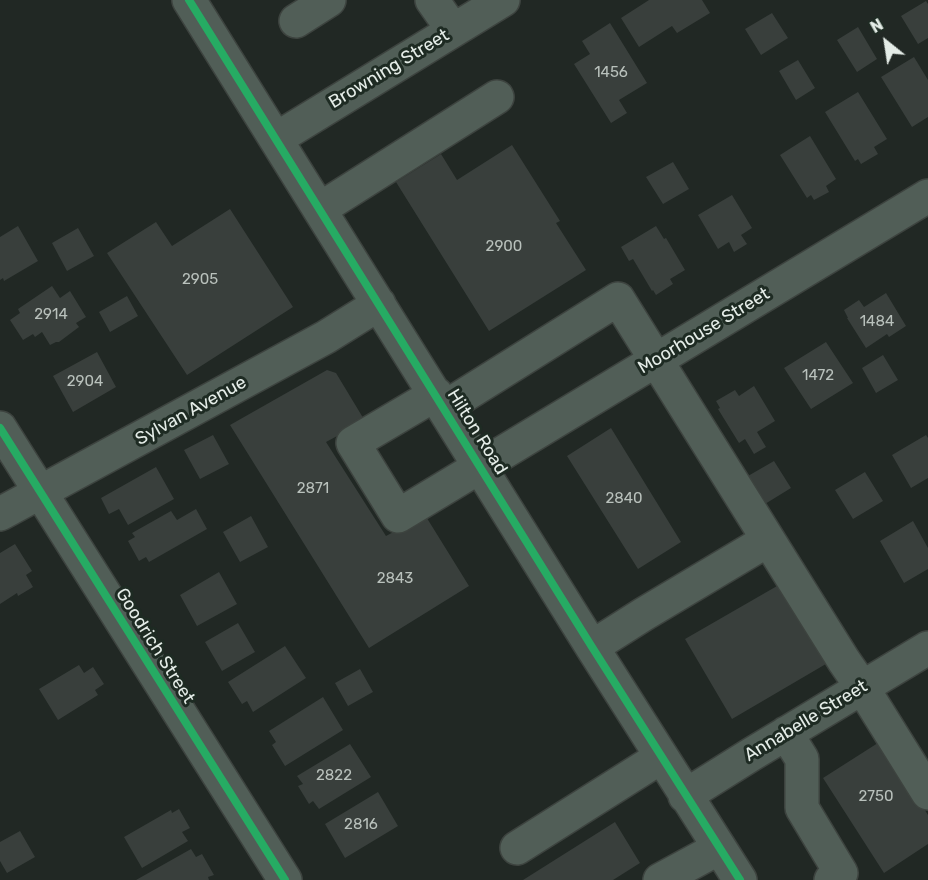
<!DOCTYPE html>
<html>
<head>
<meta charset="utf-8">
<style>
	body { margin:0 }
	#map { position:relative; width:928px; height:880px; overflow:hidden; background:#212824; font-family:Rubik,sans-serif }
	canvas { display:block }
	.north { position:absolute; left:856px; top:12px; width:60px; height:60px; -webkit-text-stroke:4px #1e2b23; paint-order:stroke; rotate:330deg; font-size:16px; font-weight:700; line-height:24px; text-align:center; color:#e4ece7 }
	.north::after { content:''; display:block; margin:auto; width:21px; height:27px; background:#e4ece7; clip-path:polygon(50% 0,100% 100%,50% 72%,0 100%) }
</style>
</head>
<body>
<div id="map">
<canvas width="928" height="880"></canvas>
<div class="north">N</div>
</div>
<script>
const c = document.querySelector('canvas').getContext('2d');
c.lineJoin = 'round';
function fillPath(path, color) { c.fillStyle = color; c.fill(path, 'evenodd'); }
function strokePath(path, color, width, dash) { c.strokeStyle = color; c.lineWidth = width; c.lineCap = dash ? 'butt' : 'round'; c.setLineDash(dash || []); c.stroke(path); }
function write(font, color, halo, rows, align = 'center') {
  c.font = font + ' Rubik,sans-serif'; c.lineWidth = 6; c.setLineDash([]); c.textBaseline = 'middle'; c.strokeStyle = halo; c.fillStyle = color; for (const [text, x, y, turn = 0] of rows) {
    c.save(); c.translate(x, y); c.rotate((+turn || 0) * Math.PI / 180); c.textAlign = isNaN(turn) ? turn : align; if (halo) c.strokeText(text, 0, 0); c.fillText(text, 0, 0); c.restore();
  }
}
const building = new Path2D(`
	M649,0h53l8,13 -33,20 -5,-7 -33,21 -18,-29z
	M926,1l2,3v34l-10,6 -17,-28z
	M772,13l16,25 -27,17 -16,-26z
	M610,23l37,60 -28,17 8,13 -16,10 -37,-59 16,-10 -8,-13z
	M858,27l19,32 -20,13 -20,-32z
	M914,57l14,23v37l-16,10 -31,-50z
	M798,60l17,28 -19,12 -17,-29z
	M858,92l29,47 -13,8 4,7 -17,10 -3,-5 -3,2 -30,-49z
	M810,136l26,43 -10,7 3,6 -15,8 -3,-5 -4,3 -27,-43z
	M512,145l48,76 -4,2 30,47 -97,61 -93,-149 45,-28 16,26z
	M673,162l16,27 -26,15 -17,-27z
	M732,195l20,33 -11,7 6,9 -13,8 -5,-10 -11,7 -20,-34z
	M230,209l63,98 -106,68 -80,-122 49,-31 16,24z
	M18,226l20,35 -34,20 -1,-3 -3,2v-43z
	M656,226l8,13 2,-1 19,32 -15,9 3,5 -17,11 -3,-5 -1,1 -19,-32 -4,2 -8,-14z
	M78,228l16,28 -27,15 -15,-28z
	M52,286l8,12 10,-7 16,26 -10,6 3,4 -20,15h-3l-6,3 -8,-13 -7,5 -2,-3 -10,6 -13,-20 10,-7 -2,-4z
	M886,293l20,33 -17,11 -2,-3 -21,14 -19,-30h1l-4,-8 15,-10 5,7z
	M127,296l11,20 -28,16 -11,-20z
	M826,342l27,41 -42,26 -27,-41z
	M97,352l19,35 -43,25 -20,-36z
	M883,355l15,25 -22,13 -14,-25z
	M327,370l9,3 29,48 -39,21 60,94 39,-21 44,71 -100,62 -139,-223z
	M754,386l21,35 -18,11 9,15 -12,7 -9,-15 -6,4 -21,-34 2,-1 -4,-7 19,-11 4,6z
	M611,428l70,114 -43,27 -71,-113z
	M213,435l16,29 -29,15 -16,-29z
	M926,435l2,3v40l-17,10 -19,-33z
	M774,461l17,27 -26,16 -17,-28z
	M156,467l18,32 -46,26 -9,-16 -10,5 -8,-16z
	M865,472l18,29 -30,18 -18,-29z
	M196,509l11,20 -58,33 -3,-5 -7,4 -11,-20 7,-4 -3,-4 39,-22 6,9z
	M251,516l17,31 -28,15 -17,-30z
	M913,521l15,27v21l-24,14 -24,-42z
	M15,544l17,27 -6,4 7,12 -15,9 -1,-3 -17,11v-51z
	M219,572l18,32 -40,22 -17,-31z
	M784,582l47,79 -99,58 -47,-80z
	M238,623l17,29 -33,19 -17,-29z
	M285,646l21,32 -53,34 -6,-11 -5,3 -14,-22z
	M79,665l5,8 9,-6 11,17 -9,6 3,5 -40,25 -19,-31z
	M360,669l13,23 -25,14 -13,-23z
	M323,697l20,33 -58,36 -13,-21 4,-3 -7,-11z
	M881,741l47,74v29l-44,29 -61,-95z
	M350,744l21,33 -52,32 -6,-8 -4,3 -11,-18 5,-2 -6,-8z
	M378,792l20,34 -53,32 -20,-34z
	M179,809l11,19 -8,4 6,9 -46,27 -18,-31 47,-27 1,3z
	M615,822l25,41 -27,17h-90z
	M20,831l15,26 -28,16 -7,-12v-19z
	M191,849l5,8 6,-3 12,21 -6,2 1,3h-73z`);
const minor = new Path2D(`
	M189,0l403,647 148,233
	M432,0l21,30
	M296,21l33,-21
	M276,139l227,-139
	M320,209l177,-112
	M436,394l-83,49 45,73 530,-320
	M444,408l174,-109 226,362 18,26 66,106
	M0,428l285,452
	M0,514l326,-177 53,-33
	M592,647l52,-33 124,-74
	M786,733l16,26v49l39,65 -10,7
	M685,796l67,-42 176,-106
	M517,848l144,-91
	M660,880l59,-32`);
const cycleway = new Path2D(`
	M189,0l403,647 148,233
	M0,428l285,452`);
const numberNames = [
	["1456",611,73],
	["2900",504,247],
	["2905",200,280],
	["2914",51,315],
	["1484",877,322],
	["1472",818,376],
	["2904",85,382],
	["2871",313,489],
	["2840",624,499],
	["2843",395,579],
	["2822",334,776],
	["2750",876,797],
	["2816",361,825]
];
const streetNames = [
	["Browning Street",389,69,-31],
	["Moorhouse Street",704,331,-31],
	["Sylvan Avenue",191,411,-29],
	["Hilton Road",477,432,58],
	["Goodrich Street",155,646,58],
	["Annabelle Street",806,721,-31]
];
fillPath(building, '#393f3c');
strokePath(minor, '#3d433f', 36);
strokePath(minor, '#515e57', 33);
strokePath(cycleway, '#26ab63', 8);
write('15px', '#b9c1bc', null, numberNames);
write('18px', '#e4ece7', '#1e2b23', streetNames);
</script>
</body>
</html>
